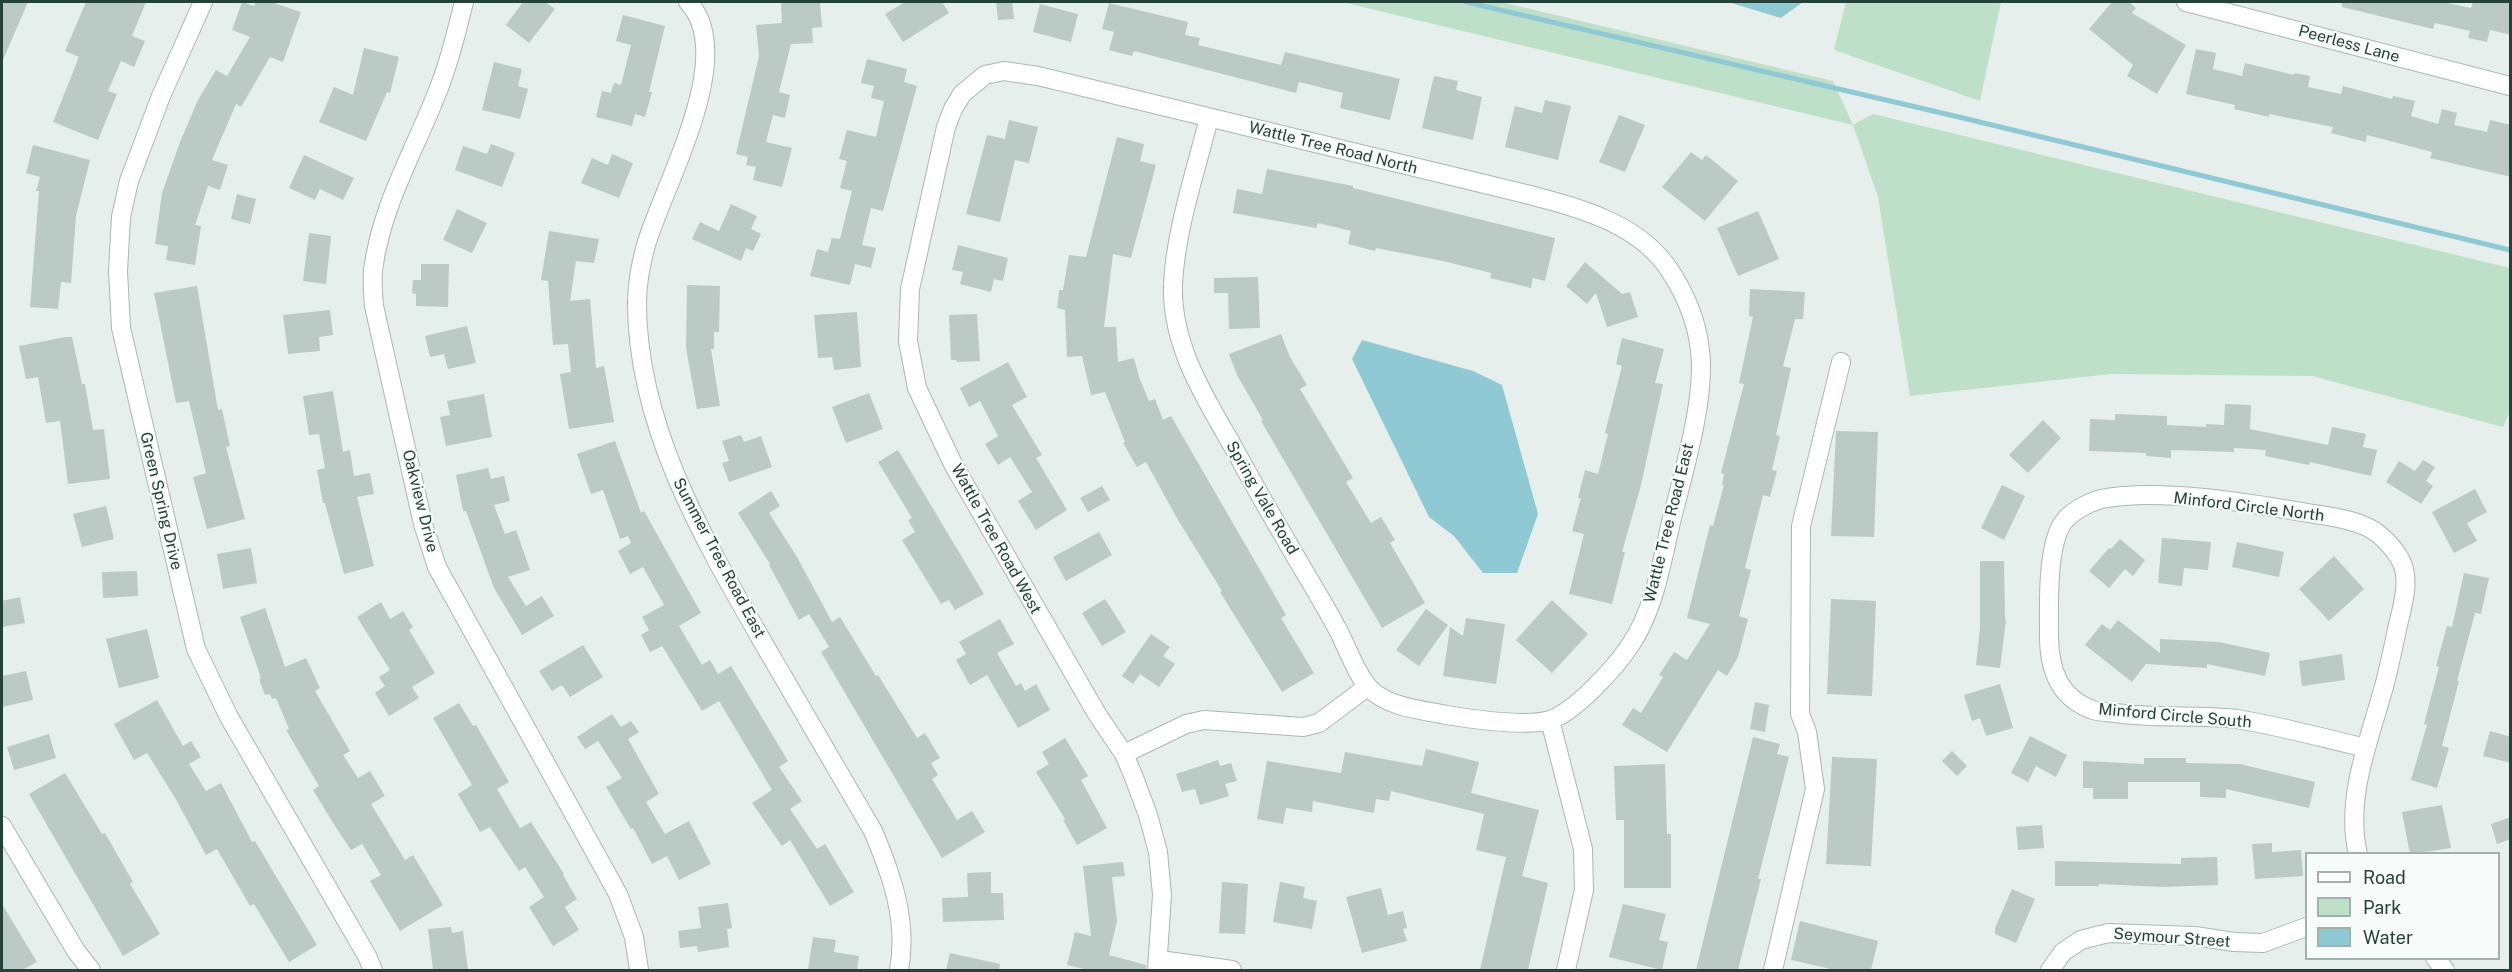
<!DOCTYPE html>
<html>
<head>
<meta charset="utf-8">
<style>
	body { margin:0 }
	#map { position:relative; width:2512px; height:972px; overflow:hidden; background:#e6efeb; font-family:"Public Sans",sans-serif }
	canvas { display:block }
	.frame { position:absolute; inset:0; border:3px solid #24423a; pointer-events:none }
	.legend { position:absolute; left:2305px; top:852px; width:195px; height:108px; box-sizing:border-box; background:#f7fbf9; border:2px solid #a3b1ad; margin:0; padding:8px 10px; list-style:none; font-size:18px; color:#24423a }
	.legend li { display:flex; align-items:center; gap:12px; height:30px }
	.legend b { width:30px; border:2px solid #a3b1ad }
</style>
</head>
<body>
<div id="map">
<canvas width="2512" height="972"></canvas>
<div class="frame"></div>
<ul class="legend">
<li><b style="height:8px;background:#fff"></b>Road</li>
<li><b style="height:16px;background:#bfe0c8"></b>Park</li>
<li><b style="height:16px;background:#8ec9d4"></b>Water</li>
</ul>
</div>
<script>
const c = document.querySelector('canvas').getContext('2d');
c.lineJoin = 'round';
function fillPath(path, color) { c.fillStyle = color; c.fill(path, 'evenodd'); }
function strokePath(path, color, width, dash) { c.strokeStyle = color; c.lineWidth = width; c.lineCap = dash ? 'butt' : 'round'; c.setLineDash(dash || []); c.stroke(path); }
function write(font, color, halo, rows, align = 'center') {
  c.font = font + ' "Public Sans",sans-serif'; c.lineWidth = 4.5; c.setLineDash([]); c.textBaseline = 'middle'; c.strokeStyle = halo; c.fillStyle = color; for (const [text, x, y, turn = 0] of rows) {
    c.save(); c.translate(x, y); c.rotate((+turn || 0) * Math.PI / 180); c.textAlign = isNaN(turn) ? turn : align; if (halo) c.strokeText(text, 0, 0); c.fillText(text, 0, 0); c.restore();
  }
}
const green = new Path2D(`
	M1342,2h159l332,79 20,44 20,-11 637,154v144l-7,15 -191,-51 -201,-2 -201,22 -32,-199 -25,-72z
	M1846,2h155l-21,99 -146,-51z`);
const water = new Path2D(`
	M1728,2h75l-22,16z
	M1362,340l111,31 29,14 36,129 -21,59h-34l-29,-37 -25,-19 -77,-158z`);
const stream = new Path2D(`
	M1466,2l497,116 547,132`);
const building = new Path2D(`
	M2,2h26l-26,60z
	M86,2h60l-14,34 13,5 -11,26 -13,-6 -13,30 9,3 -19,46 -45,-18 26,-65 -14,-6z
	M242,2l12,4 2,-4h15l30,10 -18,50 -13,-5 -29,50 -5,-3 -24,56 16,5 -8,25 -12,-4 -13,39 6,1 -6,39 -29,-5 2,-14 -13,-2 7,-51 18,-51 18,-42 18,-30 11,6 23,-39 -18,-7z
	M523,2h22l10,7 -26,34 -23,-18z
	M781,2h39l2,25 -10,1 1,15 -22,1 -12,48 11,3 -5,23 -12,-3 -7,27 26,6 -10,39 -29,-7 3,-13 -10,-2 2,-8 -12,-3 23,-98 -3,-31 26,-2z
	M905,2h37l7,11 -46,29 -18,-28z
	M996,2h16l2,17 -16,1z
	M2112,2h17l7,6 -4,5 54,32 -29,49 -30,-18 6,-11 -44,-36z
	M2342,2h101l28,6 2,-6h38v33l-21,-5 -3,12 -19,-4 2,-7 -35,-8 -2,6 -91,-22z
	M1109,3l79,19 -3,13 15,3 -2,7 83,20 4,-13 115,27 -10,41 -50,-12 3,-15 -44,-11 -3,11 -162,-42 -2,5 -23,-6 5,-18 -12,-3z
	M1040,4l38,10 -7,28 -38,-10z
	M623,15l42,11 -16,66h3l-7,25 -10,-3 -3,12 -36,-9 6,-26 9,2 3,-10 7,2 10,-40 -15,-4z
	M364,48l35,9 -9,36 -3,-1 -21,49 -47,-19 15,-35 19,8z
	M2196,49l20,4 -3,16 29,7 3,-13 49,12v-2l16,3 -2,11 33,7 2,-8 49,13 1,-3 22,5 -4,15 27,8 4,-15 15,4 -3,12 33,7 3,-12 21,5v52l-81,-19 2,-6 -65,-17 -1,7 -35,-9 2,-6 -64,-13v3l-35,-8 1,-4 -49,-11z
	M867,59l40,10 -3,13 13,4 -34,125 -12,-3 -9,37 14,3 -5,20 -16,-4 -5,21 -40,-9 7,-27 11,3 4,-14 8,1 12,-48 -12,-3 7,-27 -8,-2 8,-29 29,7 8,-36 -13,-3 3,-12 -13,-3z
	M494,62l28,7 -4,17 10,3 -8,30 -38,-9z
	M1434,76l24,5 -2,9 26,7 -9,43 -51,-12z
	M1545,100l26,6 -13,54 -53,-13 10,-41 27,7z
	M1619,115l26,10 -20,47 -26,-10z
	M1009,120l29,7 -9,36 -14,-3 -15,62 -34,-8 21,-79 18,4z
	M1117,137l27,7 -4,17 16,4 -25,93 -18,-4 -9,73h12l2,35 16,-4 5,19 10,24 6,-2 8,21 8,-4 115,199 -5,3 33,55 -32,19 -62,-100 2,-1 -44,-71 -32,-58 -9,5 -14,-24 2,-1 -20,-50 -14,3 -9,-39 -15,1 -2,-47 -8,-2 2,-18h4l6,-35 17,2z
	M491,144l24,9 -13,34 -47,-17 8,-24 24,8z
	M33,145l57,15 -14,56 -5,67 -10,-1 -3,27 -28,-2 9,-116h-3l4,-14 -14,-4z
	M1691,152l11,8 4,-5 32,26 -33,40 -43,-34z
	M612,154l21,9 -14,35 -38,-15 11,-25 16,7z
	M304,155l50,23 -11,22 -23,-11 -5,11 -26,-12z
	M1267,169l86,17v2l202,50 -10,43 -12,-3 -2,10 -41,-10 1,-5 -48,-12 -67,-13 -1,3 -27,-7 3,-13 -33,-8 -2,5 -83,-15 4,-24 25,5z
	M237,194l19,5 -6,25 -19,-5z
	M731,204l26,12 -6,13 10,5 -8,17 -7,-3 -5,13 -49,-22 8,-17 19,9z
	M457,209l30,14 -15,30 -29,-13z
	M1758,211l21,48 -41,17 -21,-48z
	M549,231l50,8 -5,24 -18,-2 -6,40 20,-2 6,69 8,-2 10,56 -45,7 -9,-55 11,-2 -3,-28 -15,1 -5,-64 -7,-1z
	M309,233l22,3 -5,48 -23,-3z
	M958,245l50,13 -5,23 -9,-2 -3,13 -31,-8 3,-12 -11,-2z
	M1585,262l37,32 8,-2 8,25 -31,10 -11,-34 -9,11 -21,-18z
	M421,264h28l-1,43 -32,-1v-12l-4,-1 1,-13h8z
	M1258,277l2,51 -31,1 -1,-36h-14v-15z
	M687,285l33,1 -1,46h-5v17h-3l9,57 -23,3 -11,-61z
	M197,286l21,124 4,-1 8,37 -4,1 19,72 -38,10 -14,-52 13,-4 -17,-72 -13,2 -22,-110z
	M1750,289l55,3 -2,27h-8l-12,47 8,2 -15,67 4,1 -8,34 5,1 -7,26 -7,-2 -18,73 6,2 -12,46 9,3 -10,38 -11,19 -9,-6 -51,82 -45,-27 11,-17 8,5 22,-36 -4,-2 15,-23 13,8 23,-36 -23,-6 23,-93 3,1 11,-41h-2l2,-11 -3,-1 23,-89 -5,-1 14,-66 -4,-1z
	M330,310l3,25 -14,2 1,14 -32,3 -5,-39z
	M857,312l4,55 -27,3 -2,-13 -14,1 -4,-43z
	M977,314l3,47 -23,1 -1,-2h-5l-2,-45z
	M467,326l9,37 -28,6 -4,-15 -14,3 -5,-21z
	M1281,334l9,23 17,28 -7,4 53,89 -7,4 25,41 10,-6 14,23 -5,3 35,60 -43,25 -121,-207 2,-1 -26,-45 -8,-21z
	M66,337h6l10,47h3l8,46 11,-1 6,50 -42,5 -8,-63 -14,2 -8,-46 -12,2 -7,-33z
	M1622,338l42,11 -9,34 8,1 -22,101 -19,67h3l-13,52 -43,-10 15,-60 -12,-3 9,-33h-3l7,-28 13,4 10,-40 -3,-1 17,-67 -6,-2z
	M1008,362l19,35 -15,8 30,50 -6,3 31,52 -31,20 -18,-29 14,-9 -22,-35 -12,8 -13,-21 13,-8 -18,-35 -11,6 -9,-19z
	M333,391l10,61 7,-2 4,26 16,-3 4,21 -17,3 17,69 -30,8 -19,-71h-2l-6,-33 8,-2 -6,-34 -10,1 -6,-39z
	M869,393l14,36 -37,14 -14,-36z
	M484,394l8,43 -46,9 -6,-29 10,-2 -3,-14z
	M2225,404l26,1 -1,24 78,16 4,-18 34,7 -3,13 14,3 -6,26 -61,-14 -1,3 -44,-9 1,-6 -32,-2v4l-63,-2v8l-25,-2v-3l-57,-2 1,-32 25,1v-6l52,2v9l39,2v-3l18,1z
	M2043,420l18,18 -33,35 -19,-18z
	M1836,431l42,1 -4,105 -43,-1z
	M741,435l3,7 17,-6 11,31 -43,15 -7,-19 7,-2 -7,-20z
	M615,441l26,72 3,-2 57,102 -22,13 23,39 8,-5 8,14 13,-8 57,95 -9,6 23,34 -12,8 27,40 8,-5 29,48 -24,14 -40,-66 -8,6 -30,-43 20,-13 -53,-89 -17,10 -40,-65 -12,6 -9,-17 8,-5 -7,-13 22,-12 -21,-38 -13,7 -12,-23 13,-8 -3,-7 -8,3 -17,-49 -12,4 -14,-40z
	M898,450l86,144 -29,16 -6,-10 -8,4 -39,-64 13,-8 -7,-12 4,-2 -34,-56z
	M2423,460l12,7 -9,14 7,5 -12,18 -35,-22 13,-21 16,10z
	M488,468l3,11 13,-3 6,25 -16,4 11,29 11,-4 14,40 -22,7 18,29 16,-10 12,20 -32,19 -28,-47 -28,-77h-3l-7,-36z
	M2002,485l23,11 -21,44 -23,-12z
	M1102,486l8,14 -22,12 -8,-14z
	M2475,489l12,23 -20,11 10,18 -23,12 -22,-41z
	M771,491l9,15 -11,7 28,44 35,65 8,-5 36,59 2,-1 39,63 8,-5 15,25 -9,5 7,12 -6,4 25,41 15,-9 13,21 -43,26 -121,-206 8,-5 -20,-33 -10,6 -30,-55 1,-1 -32,-51z
	M106,506l8,33 -32,8 -9,-33z
	M1099,532l13,23 -46,26 -13,-24z
	M2162,538l49,4 -3,28 -24,-2 -2,18 -24,-3z
	M2120,539l25,21 -12,16 -8,-7 -16,19 -20,-17 20,-23 2,1z
	M2237,542l47,10 -5,25 -47,-10z
	M251,548l6,35 -34,6 -6,-35z
	M2334,556l30,33 -35,32 -30,-32z
	M1980,561h24l1,58 1,1 -6,48 -24,-3 4,-37z
	M137,571l1,25 -35,2 -1,-26z
	M2464,573l25,5 -8,36 -6,-1 -18,68h2l-17,65 7,2 -12,40 -26,-8 16,-55 -3,-1 15,-57 -3,-1 11,-40 5,1z
	M20,597l5,26 -23,4v-26z
	M1105,599l21,33 -24,14 -20,-33z
	M1831,599l45,2 -4,95 -45,-2z
	M1552,600l36,34 -36,39 -36,-33z
	M381,602l9,17 13,-8 10,16 -4,3 26,43 -23,14 7,11 -30,18 -14,-23 10,-7 -6,-9 11,-7 -33,-53z
	M265,608l20,59 21,-9 14,30 -5,3 35,60 -7,4 15,23 12,-7 15,25 -14,8 34,56 8,-5 30,50 -43,26 -30,-50 11,-6 -19,-31 -11,6 -16,-24 -22,-36 6,-4 -33,-56 3,-1 -13,-31 -4,1 -2,-5 -5,1 -6,-16 2,-1 -21,-61z
	M1426,609l22,16 -29,41 -23,-16z
	M1466,618l39,6 -9,60 -53,-8 7,-49 13,9z
	M1000,619l14,25 -17,9 19,33 5,-3 4,8 11,-7 14,26 -32,18 -31,-53 -17,10 -14,-25 10,-6 -7,-12z
	M2118,620l42,33v-14l59,3 51,11 -5,23 -58,-12v4l-61,-4 -14,18 -47,-37 17,-21 8,6z
	M147,629l12,49 -40,10 -13,-49z
	M1151,634l19,13 -7,9 12,8 -16,23 -19,-13 -7,10 -11,-8z
	M583,645l20,32 -33,20 -8,-12 -10,6 -13,-20z
	M2342,654l3,26 -43,6 -3,-25z
	M26,671l7,29 -31,7v-31z
	M2000,684l13,44 -27,8 -6,-18 -8,3 -8,-26z
	M157,700l26,46 8,-5 10,16 -12,7 17,27 15,-8 31,59 3,-1 62,104 -28,17 -35,-58 -4,2 -33,-57 -11,6 -32,-59 -27,-43 -13,7 -20,-36z
	M1755,702l14,3 -4,27 -15,-3z
	M459,703l14,23 3,-1 33,57 -12,7 23,39 11,-6 33,52 -1,1 14,24 -12,8 14,23 -26,16 -24,-39 15,-10 -19,-30 -6,4 -29,-44 -10,5 -22,-38 14,-9 -39,-67z
	M612,714l9,13 10,-6 8,11 -11,7 31,55 -13,8 19,32 24,-13 22,43 -32,16 -12,-24 -15,8 -19,-36 -2,1 -25,-42 16,-9 -24,-37 -13,8 -8,-12z
	M2490,731l21,6v26l-28,-7z
	M49,734l7,24 -42,12 -7,-23z
	M2030,736l37,19 -11,22 -20,-11 -8,16 -17,-9z
	M1753,737l27,7 -3,10 12,3 -31,122h3l-23,91h-42z
	M1065,738l23,38 -7,4 26,48 -30,17 -14,-25 2,-1 -29,-47 13,-8 -7,-12z
	M1426,749l53,13 -8,31 68,17 -17,66 26,7 -20,87h-48l26,-113 -30,-7 8,-36 -93,-23 -2,10 -13,-2 -2,14 -61,-12 -1,11 -26,-4 -3,16 -26,-5 10,-58 74,12 4,-21 77,14z
	M1952,751l15,15 -10,10 -15,-15z
	M1832,757l45,2 -6,107 -45,-2z
	M2144,758h42v5l54,1 75,18 -6,26 -83,-19v9l-26,-1v-15h-72v17h-35v-11h-10v-27l61,3z
	M1218,760l2,6 11,-3 6,18 -12,3 4,12 -29,9 -5,-16 -13,3 -6,-18z
	M1665,764l2,70h4v54h-47v-68h-8l-2,-54z
	M65,773l37,61 3,-1 28,49 -3,2 30,50 -37,22 -94,-162z
	M2442,805l9,43 -41,6 -8,-42z
	M2511,817v22l-14,5 -6,-20z
	M2042,825l2,23 -26,2 -2,-23z
	M2272,843v9l29,-2 2,26 -48,3 -3,-35z
	M2217,857l1,28 -55,2 -64,-3v2h-44v-25l126,3v-6z
	M1123,862l2,14 -13,1 5,44 -8,34 37,10v5h-57l-22,-5 8,-33 16,4 -8,-70z
	M991,872v21h12l1,27 -61,2 -1,-24 26,-1 -1,-24z
	M1222,882l26,2 -3,50 -26,-1z
	M1280,882l25,5 -2,11 14,3 -5,28 -39,-7z
	M1381,888l7,27 15,-4 4,17 -4,1 4,12 -45,12 -16,-56z
	M2012,889l23,10 -19,44 -21,-9v-6z
	M728,903l4,25 -5,1 2,18 -31,5 -1,-6 -17,2 -2,-17 23,-3 -3,-21z
	M2,904l35,58 -15,8h-20z
	M1623,904l43,10 -7,26 9,2 -6,28 -53,-13z
	M1800,921l78,20 -7,29h-36l-44,-10z
	M451,927l1,6 11,-2 5,39h-35l-5,-41z
	M813,937l23,3 -2,12 25,4 -2,14h-49z
	M950,953l50,11 -1,6h-53z`);
const street = new Path2D(`
	M203,2l-42,94 -32,85 -8,36 -3,54 3,57 75,321 33,68 138,239 6,14
	M464,2c-8,32 -16,65 -29,96 -23,57 -54,110 -62,172 -1,12 0,24 1,36l49,218 14,43 181,327 16,43 5,33
	M688,2c51,53 -25,184 -42,243 -5,18 -9,39 -9,58 0,126 70,242 131,348 35,60 70,120 105,180 19,45 35,89 26,139
	M2186,2l324,84
	M1550,720l33,129 1,41 -18,80
	M1124,754l62,-30 18,-4 99,7 16,-4 48,-36
	M2,826l74,125 15,19
	M2358,854c-14,-58 14,-120 28,-175 4,-17 8,-34 11,-50 5,-21 14,-49 4,-68 -6,-12 -20,-27 -32,-33 -20,-10 -45,-12 -67,-16 -58,-10 -144,-24 -201,-13 -11,3 -27,11 -35,20 -20,20 -17,90 -17,117 0,33 10,62 44,74 7,2 16,2 23,3 40,6 80,1 121,6 43,7 86,19 129,29
	M2435,958l10,12
	M1160,960l72,10
	M1157,970l5,-75 -4,-43 -10,-37 -15,-40 -9,-21 -27,-40 -144,-250 -36,-76 -9,-47 2,-52 36,-162 7,-18 9,-15 23,-19 19,-4 34,5 488,118c53,14 115,29 146,80 14,22 25,49 28,76 6,47 -16,121 -28,168 -10,42 -17,90 -41,126 -15,23 -56,68 -81,76 -23,7 -79,-1 -104,-5 -24,-5 -58,-8 -76,-26 -13,-13 -23,-42 -32,-59 -16,-30 -35,-60 -52,-90 -19,-32 -37,-64 -55,-97 -28,-48 -60,-100 -58,-158 2,-53 23,-115 36,-167
	M1773,970l42,-181 -8,-57 -7,-18 1,-188 40,-164
	M2050,970l13,-18 18,-12 27,-7 87,3 39,6 29,1 43,-16`);
const streetNames = [
	["Peerless Lane",2349,44,15],
	["Wattle Tree Road North",1333,148,14],
	["Spring Vale Road",1262,498,60],
	["Green Spring Drive",161,501,77],
	["Oakview Drive",420,501,76],
	["Minford Circle North",2249,507,7],
	["Wattle Tree Road East",1669,523,-76],
	["Wattle Tree Road West",996,539,61],
	["Summer Tree Road East",719,558,62],
	["Minford Circle South",2175,716,5],
	["Seymour Street",2172,938,4]
];
fillPath(green, '#bfe0c8');
fillPath(water, '#8ec9d4');
strokePath(stream, '#8ec9d4', 5);
fillPath(building, '#bbcac4');
strokePath(street, '#a8b8b2', 20);
strokePath(street, '#fff', 18);
write('16px', '#24423a', '#f7fbf9', streetNames);
</script>
</body>
</html>
